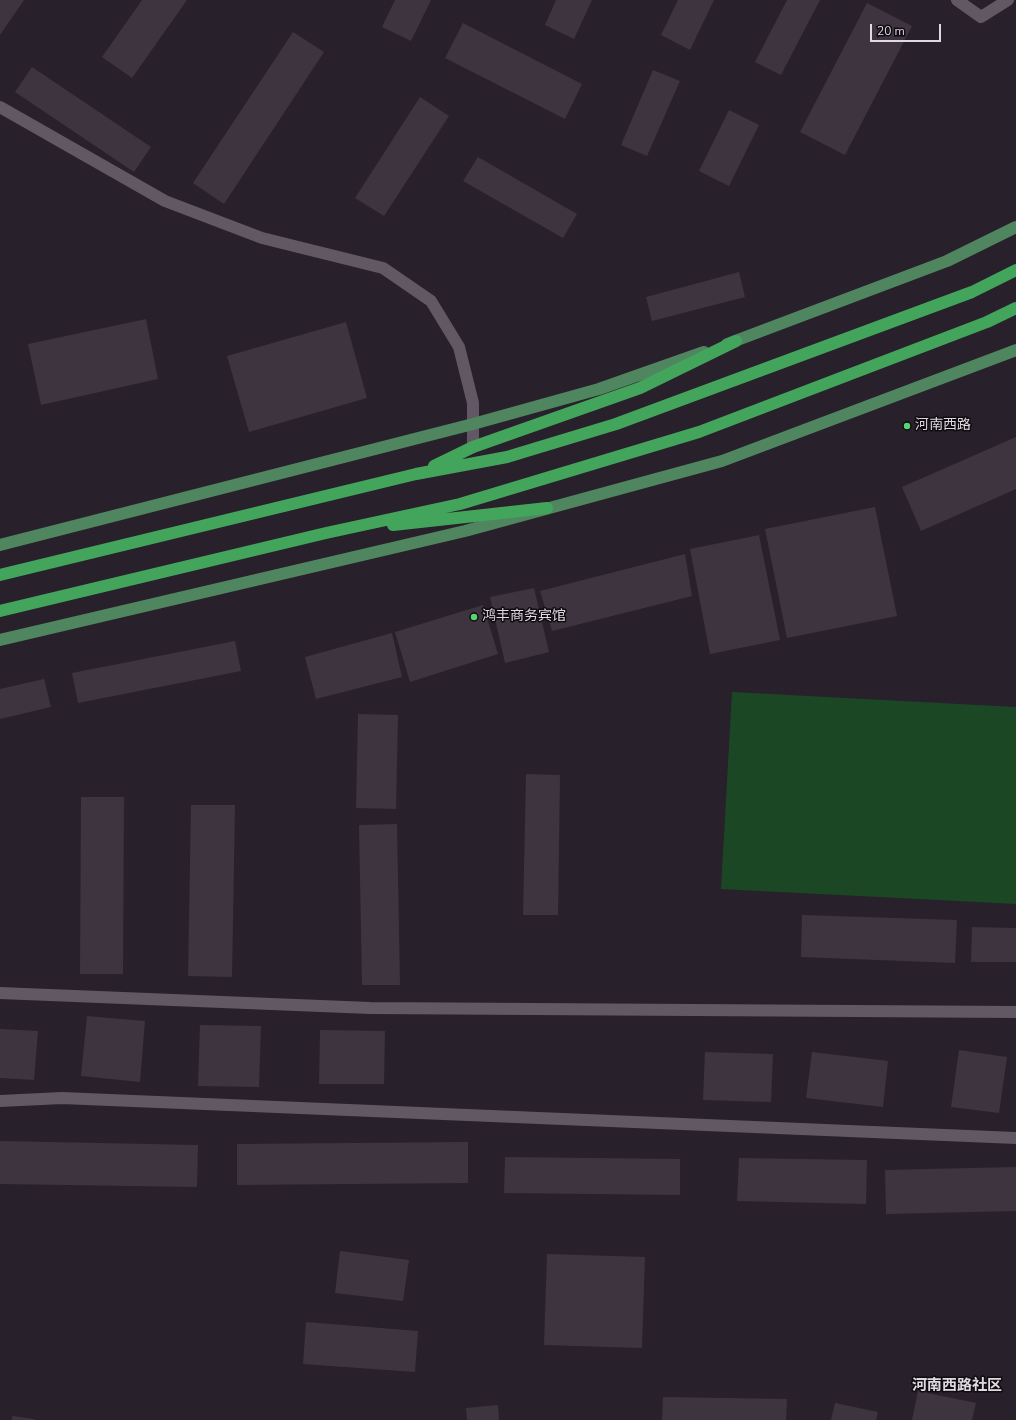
<!DOCTYPE html>
<html>
<head>
<meta charset="utf-8">
<style>
	body { margin:0 }
	#map { position:relative; width:1016px; height:1420px; overflow:hidden; background:#28202b; font-family:"Nunito Sans",sans-serif }
	canvas { display:block }
	.scale { position:absolute; left:870px; top:24px; width:71px; height:18px; box-sizing:border-box; border:2px solid #dfd9e1; border-top:0; padding-left:5px; font-size:12px; line-height:14px; white-space:nowrap; color:#dfd9e1; -webkit-text-stroke:3px #0f0b10; paint-order:stroke }
</style>
</head>
<body>
<div id="map">
<canvas width="1016" height="1420"></canvas>
<div class="scale">20 m</div>
</div>
<script>
const c = document.querySelector('canvas').getContext('2d');
c.lineJoin = 'round';
function fillPath(path, color) { c.fillStyle = color; c.fill(path, 'evenodd'); }
function strokePath(path, color, width, dash) { c.strokeStyle = color; c.lineWidth = width; c.lineCap = dash ? 'butt' : 'round'; c.setLineDash(dash || []); c.stroke(path); }
function write(font, color, halo, rows, align = 'center') {
  c.font = font + ' "Nunito Sans","Noto Sans SC",sans-serif'; c.lineWidth = 3; c.setLineDash([]); c.textBaseline = 'middle'; c.strokeStyle = halo; c.fillStyle = color; for (const [text, x, y, turn = 0] of rows) {
    c.save(); c.translate(x, y); c.rotate((+turn || 0) * Math.PI / 180); c.textAlign = isNaN(turn) ? turn : align; if (halo) c.strokeText(text, 0, 0); c.fillText(text, 0, 0); c.restore();
  }
}
const green = new Path2D(`
	M732,692l284,15v197l-295,-15z`);
const building = new Path2D(`
	M0,0h24l-24,35z
	M142,0h45l-55,78 -30,-21z
	M395,0h36l-20,41 -29,-14z
	M556,0h36l-18,39 -29,-14z
	M678,0h36l-24,50 -29,-15z
	M787,0h33l-39,75 -26,-13z
	M867,3l45,23 -67,129 -45,-23z
	M463,23l119,61 -17,35 -120,-61z
	M293,32l31,20 -100,152 -31,-21z
	M32,67l119,80 -17,25 -119,-80z
	M653,70l27,11 -33,75 -26,-11z
	M420,97l29,19 -65,100 -29,-18z
	M729,110l30,15 -30,61 -30,-15z
	M478,157l99,57 -14,24 -100,-57z
	M739,272l6,25 -93,24 -6,-24z
	M146,319l12,60 -117,26 -13,-61z
	M346,322l21,76 -118,34 -22,-76z
	M1016,437v52l-95,42 -19,-44z
	M875,507l22,109 -110,22 -22,-109z
	M759,535l21,105 -70,14 -20,-105z
	M685,554l7,42 -140,35 -12,-40z
	M534,588l15,64 -44,11 -15,-66z
	M483,605l15,49 -88,28 -15,-50z
	M392,633l10,44 -86,22 -11,-42z
	M235,641l6,30 -163,32 -6,-30z
	M44,679l7,28 -51,12v-30z
	M358,714l40,1 -2,94 -40,-1z
	M526,774l34,1 -2,140h-35z
	M81,797h43l-1,177h-43z
	M191,805h44l-3,172 -44,-1z
	M397,824l3,161h-38l-3,-160z
	M802,915l155,5 -2,43 -154,-6z
	M972,927l44,1v34h-45z
	M87,1016l58,5 -5,61 -59,-6z
	M200,1025l61,1 -2,61 -61,-1z
	M0,1029l38,2 -4,49 -34,-2z
	M320,1030l65,1 -1,53h-65z
	M959,1050l48,7 -8,56 -48,-6z
	M705,1052l68,2 -2,48 -68,-2z
	M812,1052l76,9 -5,46 -77,-9z
	M0,1141l198,4 -1,42 -197,-3z
	M468,1142v41l-231,2v-41z
	M505,1157l175,2v36l-176,-2z
	M739,1158l128,2 -1,44 -129,-3z
	M1016,1167v44l-130,3 -1,-44z
	M340,1251l69,9 -6,41 -68,-8z
	M547,1254l98,3 -3,91 -98,-3z
	M306,1322l112,9 -3,41 -112,-8z
	M918,1391l58,12 -4,17h-60z
	M663,1397l124,2 -1,21h-124z
	M835,1403l43,9 -2,8h-45z
	M498,1405l1,15h-32l-1,-12z
	M12,1416l22,3v1h-22z`);
const minor = new Path2D(`
	M957,0l24,17 27,-17
	M0,107l165,94 97,37 121,30 48,33 28,46 14,56v44
	M0,993l370,15 646,4
	M0,1101l62,-3 954,40`);
const major = new Path2D(`
	M727,344l220,-83 69,-34
	M0,545l473,-121 126,-35 105,-37
	M0,640l465,-109 257,-70 294,-111`);
const highway = new Path2D(`
	M434,466l39,-19 167,-59 96,-47
	M393,525l154,-17
	M0,575l416,-101 91,-17 109,-33 356,-132 44,-22
	M0,611l326,-78 134,-29 239,-72 288,-110 29,-14`);
const markers = [
	[907,426,4,"#52d673"],
	[474,617,4,"#52d673"]
];
const poiNames = [
	["河南西路",915,426],
	["鸿丰商务宾馆",482,617]
];
const neighbourhoodNames = [
	["河南西路社区",957,1386]
];
fillPath(green, '#1b4725');
fillPath(building, '#3e3440');
strokePath(minor, '#625865', 12);
strokePath(major, '#4f865f', 12);
strokePath(highway, '#43a55b', 12);
for (const [x, y, r, color] of markers) { const dot = new Path2D(); dot.arc(x, y, r, 0, 2 * Math.PI); c.fillStyle = color; c.fill(dot); strokePath(dot, '#0f0b10', 1.5); }
write('14px', '#dfd9e1', '#0f0b10', poiNames, 'left');
write('bold 15px', '#dfd9e1', '#0f0b10', neighbourhoodNames);
</script>
</body>
</html>
